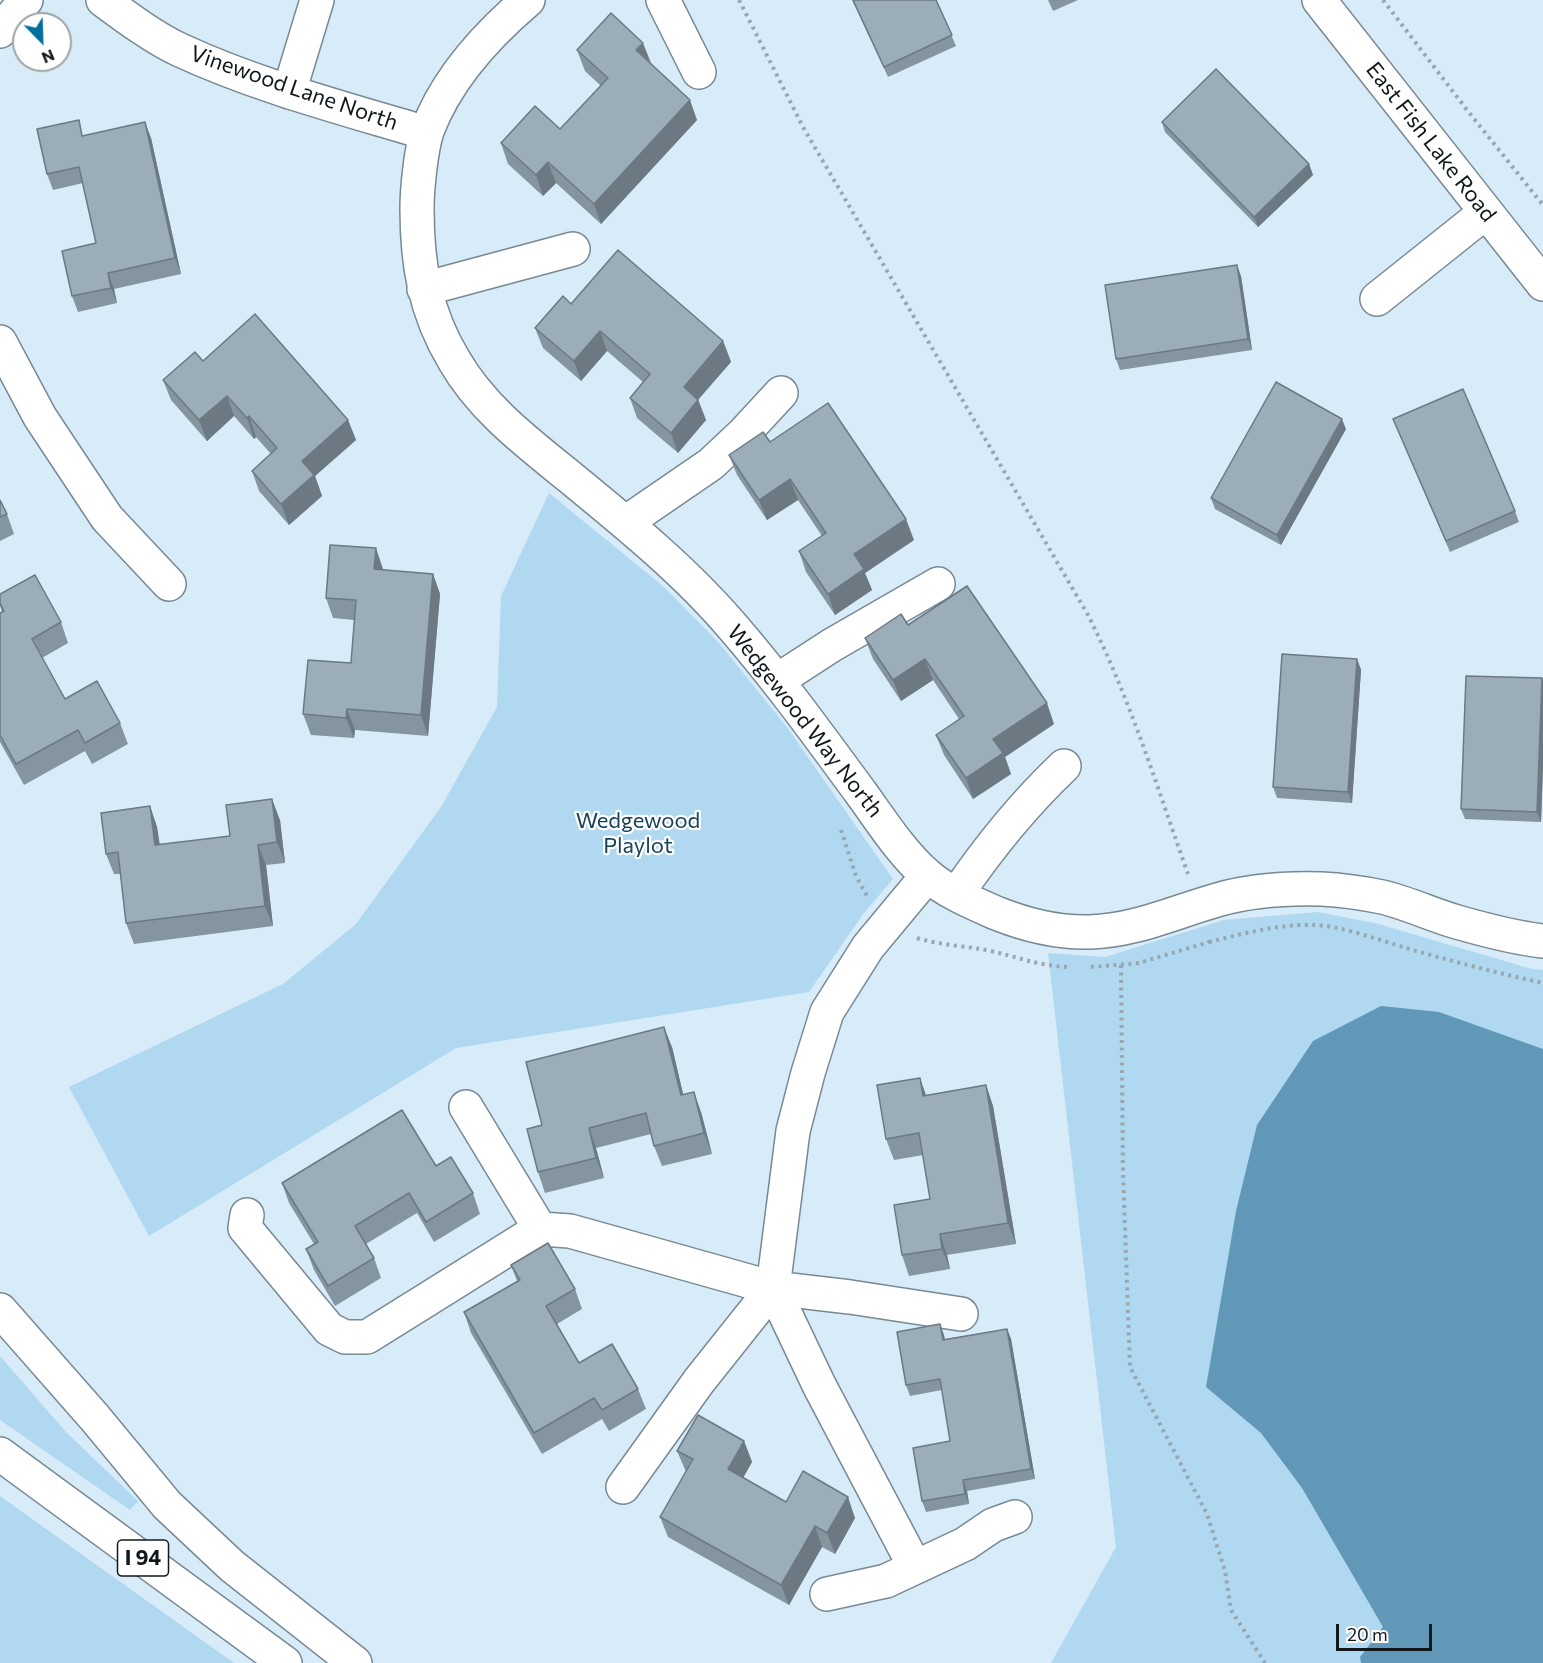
<!DOCTYPE html>
<html>
<head>
<meta charset="utf-8">
<style>
	body { margin:0 }
	#map { position:relative; width:1543px; height:1663px; overflow:hidden; background:#d7ebf8; font-family:Commissioner,sans-serif }
	canvas { display:block }
	.north { position:absolute; left:12px; top:12px; width:60px; height:60px; box-sizing:border-box; background:#fff; border:2px solid #9fa3a4; border-radius:50%; rotate:157deg; font-size:16px; font-weight:700; line-height:24px; text-align:center; color:#10181c }
	.north::after { content:''; display:block; margin:auto; width:21px; height:27px; background:#00709b; clip-path:polygon(50% 0,100% 100%,50% 72%,0 100%) }
	.scale { position:absolute; left:1336px; top:1624px; width:96px; height:27px; box-sizing:border-box; border:3px solid #10181c; border-top:0; padding-left:8px; font-size:18px; line-height:21px; white-space:nowrap; color:#10181c; -webkit-text-stroke:4px #fff; paint-order:stroke }
</style>
</head>
<body>
<div id="map">
<canvas width="1543" height="1663"></canvas>
<div class="north">N</div>
<div class="scale">20 m</div>
</div>
<script>
const c = document.querySelector('canvas').getContext('2d');
c.lineJoin = 'round';
function fillPath(path, color) { c.fillStyle = color; c.fill(path, 'evenodd'); }
function strokePath(path, color, width, dash) { c.strokeStyle = color; c.lineWidth = width; c.lineCap = dash ? 'butt' : 'round'; c.setLineDash(dash || []); c.stroke(path); }
function write(font, color, halo, rows, align = 'center') {
  c.font = font + ' Commissioner,sans-serif'; c.lineWidth = 4.5; c.setLineDash([]); c.textBaseline = 'middle'; c.strokeStyle = halo; c.fillStyle = color; for (const [text, x, y, turn = 0] of rows) {
    c.save(); c.translate(x, y); c.rotate((+turn || 0) * Math.PI / 180); c.textAlign = isNaN(turn) ? turn : align; if (halo) c.strokeText(text, 0, 0); c.fillText(text, 0, 0); c.restore();
  }
}
const green = new Path2D(`
	M549,493l115,94 55,56 67,83 107,153 -29,34 -55,79 -353,56 -307,188 -80,-149 214,-103 73,-60 85,-117 56,-100 4,-111z
	M1317,912l58,11 157,46 11,1v693h-492l65,-116 -68,-594 57,4 119,-37z
	M0,1356l66,76 72,69 -8,9 -130,-90z
	M0,1496l234,167h-234z`);
const water = new Path2D(`
	M1381,1006l58,6 104,37v614h-182l-1,-6 23,-30 -81,-139 -41,-55 -55,-46 30,-176 21,-86 56,-84z`);
const path = new Path2D(`
	M739,0l64,127 285,488c42,83 69,172 100,259
	M1383,0l84,110 76,95
	M841,830l15,46 11,20
	M917,938c23,7 47,8 69,12 30,6 51,16 83,17
	M1209,942c33,-8 69,-18 103,-17 27,0 67,15 94,23 45,13 91,25 137,35
	M1121,965l2,207 7,195 77,147 18,57 6,39 34,53
	M1091,967l48,-4 70,-21 -2,-6`);
const minor = new Path2D(`
	M103,0c23,17 51,38 77,50 78,36 163,58 246,83
	M528,0c-40,34 -82,80 -101,131 -6,19 -10,58 -10,78 0,55 8,103 37,151 28,49 74,83 117,118 56,46 114,93 161,148 46,53 87,110 129,167 19,26 41,61 66,82 18,16 46,28 69,38 30,12 62,20 94,19 44,-1 85,-20 127,-32 34,-10 69,-12 104,-11 20,1 42,4 61,8 26,6 50,18 75,25 28,8 57,16 86,19
	M663,0l36,72
	M1319,0l224,284
	M0,31l26,-31
	M289,92l28,-92
	M424,289l149,-40
	M1377,299l109,-87
	M0,342l40,75 67,101 62,66
	M625,523l86,-59 33,-31 37,-40
	M778,680l54,-35 106,-61
	M957,894c32,-47 66,-89 107,-128
	M466,1107l74,122
	M247,1215l-2,13 84,101 16,8h22l173,-108 30,2 203,57 77,9 111,17
	M773,1288l20,-157 15,-58 19,-61 41,-65 59,-71
	M773,1288l46,97 96,182
	M623,1487l76,-106 74,-93
	M827,1594l59,-13 79,-37 28,-19 22,-8`);
const highway = new Path2D(`
	M0,1310l95,108 72,87 65,61 123,97
	M0,1454l285,209`);
const wall = new Path2D(`
	M852,0h84l20,46 -68,31z
	M1048,0h30l-25,11z
	M577,50l74,13 46,57 -96,104 -45,-41 -13,13 -35,-32 -7,-21 59,-14 41,-43 -16,-15z
	M1162,122l147,42 4,11 -55,52 -93,-95z
	M84,136l67,2 30,136 -67,15 3,14 -39,9 -6,-16 24,-53 -13,-60 -30,7 -6,-16z
	M1241,276l11,74 -132,20 -4,-11z
	M571,304l152,37 8,21 -33,37 8,21 -28,33 -41,-35 -7,-20 13,-16 -36,-31 -26,30 -38,-33 -8,-20z
	M203,361l145,59 8,20 -41,36 7,20 -33,29 -30,-34 -7,-20 19,-17 -15,-17 -2,2 -20,-23 -27,25 -36,-41 -8,-20z
	M1393,419l122,92 4,11 -69,30z
	M1346,429l-65,116 -66,-36 -4,-11z
	M770,442l144,98 -49,33 7,17 -37,25 -29,-43 -7,-21 23,-15 -24,-36 -31,20 -30,-45 -8,-20z
	M0,500l7,14 7,20 -14,7z
	M383,570l50,4 7,20 -12,142 -73,-6 -1,8 -43,-3 -8,-21 48,-51 3,-43 -21,-2 -7,-20z
	M0,594l61,28 7,21 -26,15 23,41 55,24 8,21 -36,20 -7,-13 -61,34 -24,-43v-129l2,-1 -2,-6z
	M908,625l146,99 -49,33 6,17 -38,25 -29,-44 -8,-20 23,-16 -26,-39 -32,21 -28,-42 -8,-21z
	M1357,659l4,11 -9,133 -75,-5 -4,-11z
	M1542,678l1,3v85l-2,56 -76,-3 -4,-10z
	M150,806l7,21 3,18 70,-9 50,-16 5,43 -19,2 7,61 -139,18 -8,-21 -6,-49h-6l-8,-20z
	M672,1047l11,47 18,18 11,42 -50,12 -8,-20 -3,-12 -55,14 8,30 -59,15 -7,-21 4,-47z
	M920,1078l6,17 60,-10 7,21 23,138 -69,11 3,14 -41,7 -7,-21 28,-56 -7,-44 -29,5 -8,-21z
	M436,1166l37,27 7,21 -46,28 -17,-29 -51,31 8,14 7,20 -46,28 -21,-36 -8,-21 8,-5 -25,-41 -7,-20z
	M511,1265l64,24 7,20 -25,15 22,39 59,26 8,20 -37,22 -7,-12 -60,35 -71,-121 -7,-21 53,-31z
	M940,1324l5,15 62,-10 4,10 24,140 -68,12 2,13 -43,8 -4,-11 28,-60 -8,-51 -32,6 -4,-11z
	M744,1441l8,21 -9,16 43,24 69,16 -20,36 -13,-7 -33,58 -121,-68 -8,-20 26,-45 -9,-21z`);
const shadedWall = new Path2D(`
	M643,43l8,20 -15,-13z
	M690,100l7,20 -96,104 -7,-20z
	M145,122l6,16 30,136 -6,-16z
	M548,162l8,21 -13,13 -7,-21z
	M1309,164l4,11 -55,52 -4,-10z
	M1237,265l4,11 11,74 -4,-11z
	M108,273l6,16 3,14 -6,-15z
	M600,331l7,20 -26,30 -7,-20z
	M723,341l8,21 -40,46 -7,-21z
	M227,396l7,20 -27,25 -8,-21z
	M698,400l8,20 -28,33 -7,-20z
	M249,416l7,21 -2,2 -7,-21z
	M1342,419l4,10 -65,116 -4,-10z
	M348,420l8,20 -41,36 7,20 -33,29 -8,-21 21,-43z
	M790,479l8,21 -31,20 -8,-20z
	M906,519l8,21 -49,33 7,17 -37,25 -7,-21 26,-40z
	M376,548l7,21 -1,20 -8,-20z
	M433,574l7,20 -12,142 -7,-21z
	M925,659l8,21 -32,21 -8,-21z
	M1357,659l4,11 -9,133 -4,-11z
	M1542,678l1,3v85l-2,56 -4,-10z
	M1047,703l7,21 -49,33 6,17 -38,25 -7,-21 27,-39z
	M347,709l8,21 -1,8 -8,-20z
	M272,799l8,21 5,43 -8,-21z
	M150,806l7,21 5,39 -7,-21z
	M258,845l8,20 7,61 -8,-20z
	M664,1027l8,20 16,68 -7,-20z
	M920,1078l7,21 -4,-3z
	M986,1085l7,21 23,138 -8,-21z
	M694,1092l7,20 11,42 -8,-21z
	M589,1128l7,20 8,30 -8,-20z
	M940,1234l7,21 3,14 -8,-20z
	M940,1324l4,11 3,15 -4,-10z
	M1007,1329l4,10 24,140 -4,-10z
	M744,1441l8,21 -16,28 -8,-21z
	M963,1480l4,11 2,13 -4,-10z
	M848,1497l7,21 -20,36 -8,-21z
	M815,1526l7,21 -33,58 -8,-20z`);
const building = new Path2D(`
	M853,0h83l16,35 -68,32z
	M611,13l32,30 -7,7 54,50 -96,104 -46,-42 -12,13 -35,-32 34,-37 25,23 48,-51 -31,-28z
	M1216,69l93,95 -55,53 -92,-95z
	M79,120l3,16 63,-14 30,136 -67,15 3,15 -39,8 -10,-45 34,-8 -17,-76 -32,7 -10,-45z
	M618,250l105,91 -39,46 14,13 -27,33 -41,-35 20,-24 -50,-43 -26,30 -39,-33 28,-32 8,8z
	M1237,265l11,74 -132,20 -11,-74z
	M255,314l93,106 -46,41 12,14 -33,29 -29,-33 25,-23 -28,-32 -2,2 -20,-22 -28,24 -36,-40 32,-28 8,9z
	M1276,382l66,37 -65,116 -66,-37z
	M1463,389l52,122 -69,30 -53,-122z
	M828,403l78,116 -52,35 10,15 -36,25 -29,-43 27,-18 -36,-54 -31,21 -30,-45 34,-23 7,10z
	M0,500l7,14 -7,3z
	M330,545l46,3 -2,21 59,5 -12,141 -74,-6 -1,9 -43,-4 5,-54 43,3 5,-63 -30,-2z
	M35,575l26,47 -29,17 33,60 32,-18 23,42 -35,20 -7,-13 -62,34 -16,-29v-122l4,-2 -4,-8v-9z
	M967,586l80,117 -54,36 10,14 -37,25 -30,-43 28,-19 -39,-57 -32,21 -28,-42 36,-24 7,11z
	M1282,654l75,5 -9,133 -75,-5z
	M1466,676l76,2 -5,134 -76,-3z
	M272,799l5,43 -19,3 7,61 -139,17 -8,-71 -12,2 -5,-41 49,-7 5,39 75,-9 -4,-31z
	M664,1027l17,68 13,-3 10,41 -50,13 -8,-33 -57,15 7,30 -58,14 -11,-43 15,-4 -16,-63z
	M920,1078l3,18 63,-11 22,138 -68,11 2,15 -40,6 -8,-50 36,-6 -11,-66 -33,6 -9,-54z
	M402,1110l34,56 15,-9 22,36 -47,29 -17,-29 -54,33 19,32 -46,28 -22,-37 12,-7 -36,-59z
	M548,1243l27,46 -29,17 33,57 33,-19 26,45 -36,21 -8,-12 -60,35 -70,-121 56,-32 -9,-15z
	M940,1324l3,16 64,-11 24,140 -68,11 2,14 -43,7 -9,-53 37,-7 -10,-62 -34,6 -9,-53z
	M698,1415l46,26 -16,28 58,33 17,-31 45,26 -21,36 -12,-7 -34,59 -121,-68 33,-58 -16,-8z`);
const shields = [
	[143,1558,51]
];
const shieldNames = [
	["I 94",143,1558]
];
const streetNames = [
	["Vinewood Lane North",294,88,19],
	["East Fish Lake Road",1431,142,52],
	["Wedgewood Way North",805,721,52]
];
const parkNames = [
	["Wedgewood",638,821],
	["Playlot",638,846]
];
fillPath(green, '#b0d8f0');
fillPath(water, '#6298b7');
strokePath(minor, '#778994', 36);
strokePath(highway, '#778994', 36);
strokePath(path, '#97a7b2', 4, [3, 4.5]);
strokePath(minor, '#fff', 33);
strokePath(highway, '#fff', 33);
fillPath(wall, '#84959f');
fillPath(shadedWall, '#6c7982');
fillPath(building, '#9aadb9');
strokePath(building, '#6c7982', 1.5);
for (const [x, y, w] of shields) { const box = new Path2D(); box.roundRect(x - w / 2, y - 18, w, 36, 4.5); c.fillStyle = '#fff'; c.fill(box); strokePath(box, '#10181c', 1.5); }
write('bold 21px', '#10181c', null, shieldNames);
write('22px', '#10181c', '#fff', streetNames);
write('22px', '#16435a', '#fff', parkNames);
</script>
</body>
</html>
